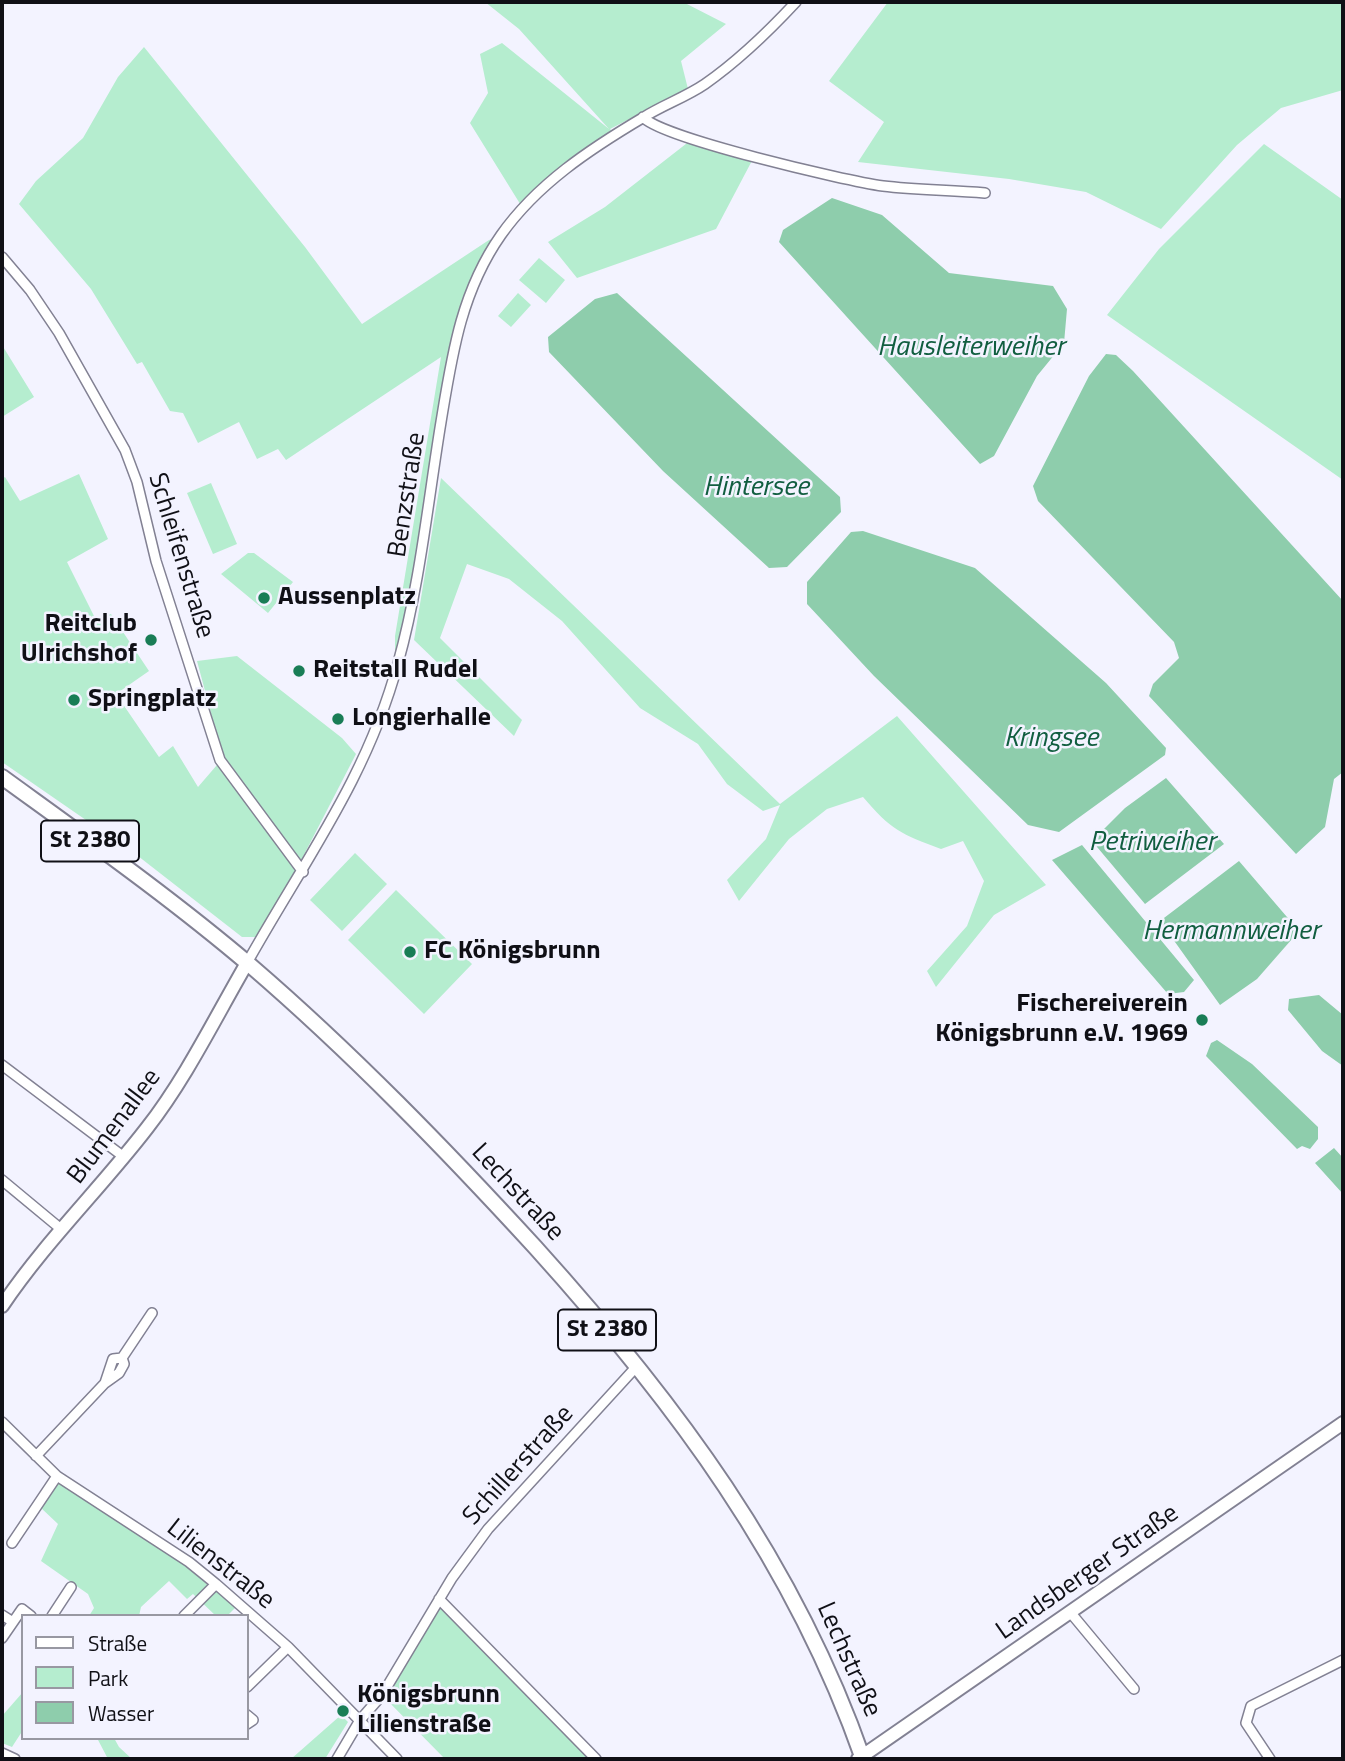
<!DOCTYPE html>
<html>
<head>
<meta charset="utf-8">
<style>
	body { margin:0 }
	#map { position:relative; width:1345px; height:1761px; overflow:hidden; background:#f3f3ff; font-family:"Titillium Web",sans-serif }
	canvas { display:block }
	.frame { position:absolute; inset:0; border:4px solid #101016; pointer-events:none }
	.legend { position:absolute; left:21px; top:1614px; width:228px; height:126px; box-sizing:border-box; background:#f3f3ff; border:2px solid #9898a2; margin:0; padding:9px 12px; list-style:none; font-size:21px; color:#101016 }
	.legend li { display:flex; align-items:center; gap:14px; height:35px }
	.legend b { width:35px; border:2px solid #9898a2 }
</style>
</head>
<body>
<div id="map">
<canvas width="1345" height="1761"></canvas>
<div class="frame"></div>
<ul class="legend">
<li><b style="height:9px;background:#fff"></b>Straße</li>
<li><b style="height:19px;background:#b5edcf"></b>Park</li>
<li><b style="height:19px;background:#8ecdac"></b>Wasser</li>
</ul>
</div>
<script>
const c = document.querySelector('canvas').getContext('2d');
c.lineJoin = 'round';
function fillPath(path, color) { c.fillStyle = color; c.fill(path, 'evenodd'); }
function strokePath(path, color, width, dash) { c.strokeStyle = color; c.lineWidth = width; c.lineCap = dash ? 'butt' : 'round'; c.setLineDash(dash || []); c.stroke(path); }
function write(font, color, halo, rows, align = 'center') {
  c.font = font + ' "Titillium Web",sans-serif'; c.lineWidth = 5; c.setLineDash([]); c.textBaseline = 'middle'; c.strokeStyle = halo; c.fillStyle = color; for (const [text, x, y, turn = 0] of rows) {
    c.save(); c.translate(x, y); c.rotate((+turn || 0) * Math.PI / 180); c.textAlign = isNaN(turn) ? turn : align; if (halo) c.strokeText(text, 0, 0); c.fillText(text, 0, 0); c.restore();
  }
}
const green = new Path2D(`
	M485,2h198l43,22 -45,37 7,28 -78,40 6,6 -94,72 -52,-84 18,-30 -8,-39 22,-11 107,86 -90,-100z
	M888,2h455v88l-62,18 -44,37 -76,84 -75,-37 -77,-13 -151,-17 26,-40 -55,-41z
	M144,47l161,200 57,77 127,-84 10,-3 -31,57 -68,363 -5,-2v-19l46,-279 -155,103 -8,-11 -21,10 -18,-37 -41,21 -15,-30 -13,-2 -28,-49 -5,2 -46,-75 -72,-85 17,-23 47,-43 35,-61z
	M691,140l64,15 -39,74 -139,49 -29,-36 57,-35z
	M1264,144l79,56v280l-236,-165 52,-66z
	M539,258l26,22 -19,23 -27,-23z
	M518,293l13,12 -20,22 -13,-11z
	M2,345l32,52 -32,20z
	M79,474l29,65 -41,23 29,58 15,-6 38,57 -33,23 43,63 14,-11 25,41 25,-29 -26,-97 40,-5 105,82 14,16 -64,124 -36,59h-14l-104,-81 -136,-94v-283l3,-2 15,24z
	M441,478l339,326 117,-88 149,169 -52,30 -58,72 -9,-16 40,-45 17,-45 -21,-40 -22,8c-40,-15 -50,-19 -78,-52l-36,12 -38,30 -50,62 -12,-21 39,-41 14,-34 -17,6 -36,-27 -29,-40 -58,-36 -78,-87 -53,-42 -42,-15 -27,74 82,82 -8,16 -100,-96z
	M211,483l26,61 -24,10 -26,-61z
	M248,553h6l39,29 -25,31 -47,-39z
	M355,853l32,31 -45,47 -32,-31z
	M396,890l76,74 -48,50 -76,-74z
	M59,1477l148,103 28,28 -8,8h-11l-23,-22 -6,5 -18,-18 -28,26 -2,9h-50l5,-8 -6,-14 -47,-33 17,-37 -18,-17z
	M441,1602l152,157h-148l-63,-64z
	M23,1692v38l-11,17 -10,-4v-27z
	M341,1715l7,7 -23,37h-34z
	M97,1738h17l5,9 13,12h-24z`);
const water = new Path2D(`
	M832,198l50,17 67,58 104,13 14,23 -3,34 -27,33 -43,80 -14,8 -201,-222 4,-12z
	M617,293l223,204 1,15 -54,55 -18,1 -106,-97 -114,-119 -1,-15 47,-38z
	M1106,354l10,1 17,16 210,230v171l-9,7 -9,48 -29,27 -147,-158 4,-12 26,-26 -5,-16 -136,-141 -5,-15 56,-110z
	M863,531l112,37 131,115 60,65 -1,7 -106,77 -31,-7 -154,-149 -67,-72v-22l44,-50z
	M1166,778l58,66 -79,60 -53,-63 33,-33z
	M1082,845l112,135 -10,12 -16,2 -116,-134z
	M1239,861l60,70 -42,48 -37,26 -60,-84z
	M1319,995l24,20v51l-21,-15 -34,-41 1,-11z
	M1217,1040l35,24 66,63v12l-8,10 -8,-3 -5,3 -91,-93 5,-13z
	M1334,1148l9,10v36l-28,-31z`);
const street = new Path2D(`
	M643,117c18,21 204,64 240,69 33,4 68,4 102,7
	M2,257l28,33 29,43 66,117 12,32 19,79 64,199 83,112
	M247,963c57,-102 120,-185 151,-300 22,-79 30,-162 43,-241 11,-67 20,-130 60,-187 36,-51 89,-86 143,-118 19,-12 42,-20 61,-33 33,-23 64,-53 91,-82
	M2,1065l122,92
	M2,1180l59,49
	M122,1358l30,-45
	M2,1422l55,54 132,86 27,22 72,63 109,112
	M36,1456l69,-73 14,-10 5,-9 -2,-6 -9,1 -8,24
	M12,1543l45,-67
	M439,1599l157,160
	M1070,1612l64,77
	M2,1615l11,7
	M52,1616l19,-29
	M184,1616l32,-32
	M2,1638l20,-29 9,7
	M247,1687l41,-40
	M247,1715l6,5 -6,4
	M2,1753l13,6
	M337,1759l23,-39 22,-25 70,-117 36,-49 149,-163
	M1270,1759l-24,-36 5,-17 92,-46`);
const secondary = new Path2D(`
	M2,1306c43,-64 98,-117 145,-178 39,-50 68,-110 100,-165
	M858,1759l485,-336`);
const primary = new Path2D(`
	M2,777c84,61 169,121 249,189 101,87 194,183 284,281 139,154 259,314 328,512`);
const markers = [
	[264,598,7,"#197d56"],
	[151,640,7,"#197d56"],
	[299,671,7,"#197d56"],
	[74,700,7,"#197d56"],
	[338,719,7,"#197d56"],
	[410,952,7,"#197d56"],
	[1202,1020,7,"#197d56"],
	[343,1711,7,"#197d56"]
];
const shields = [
	[90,841,98],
	[607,1330,98]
];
const shieldNames = [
	["St 2380",90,841],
	["St 2380",607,1330]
];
const streetNames = [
	["Benzstraße",408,495,-81],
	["Schleifenstraße",180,556,73],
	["Blumenallee",115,1127,-53],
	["Lechstraße",517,1193,47],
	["Schillerstraße",519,1466,-48],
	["Lilienstraße",220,1565,38],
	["Landsberger Straße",1088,1573,-35],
	["Lechstraße",848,1660,66]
];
const poiNames = [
	["Aussenplatz",278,598],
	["Reitclub",137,625,"right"],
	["Ulrichshof",137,655,"right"],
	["Reitstall Rudel",313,671],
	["Springplatz",88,700],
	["Longierhalle",352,719],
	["FC Königsbrunn",424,952],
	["Fischereiverein",1188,1005,"right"],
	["Königsbrunn e.V. 1969",1188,1035,"right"],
	["Königsbrunn",357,1696],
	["Lilienstraße",357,1726]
];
const waterNames = [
	["Hausleiterweiher",971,348],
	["Hintersee",756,488],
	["Kringsee",1051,739],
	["Petriweiher",1152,843],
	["Hermannweiher",1231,932]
];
fillPath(green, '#b5edcf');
fillPath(water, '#8ecdac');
strokePath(street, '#828193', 12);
strokePath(secondary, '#828193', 16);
strokePath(primary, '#828193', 18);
strokePath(street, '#fff', 9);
strokePath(secondary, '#fff', 12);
strokePath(primary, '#fff', 14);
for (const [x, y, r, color] of markers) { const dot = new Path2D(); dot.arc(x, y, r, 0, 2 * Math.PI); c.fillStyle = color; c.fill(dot); strokePath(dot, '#f3f3ff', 2.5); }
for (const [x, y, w] of shields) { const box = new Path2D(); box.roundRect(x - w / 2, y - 20.5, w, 41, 5); c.fillStyle = '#f3f3ff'; c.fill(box); strokePath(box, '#101016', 2); }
write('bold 24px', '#101016', null, shieldNames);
write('26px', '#101016', '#f3f3ff', streetNames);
write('bold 26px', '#101016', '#f3f3ff', poiNames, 'left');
write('italic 28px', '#115e40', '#f3f3ff', waterNames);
</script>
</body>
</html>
